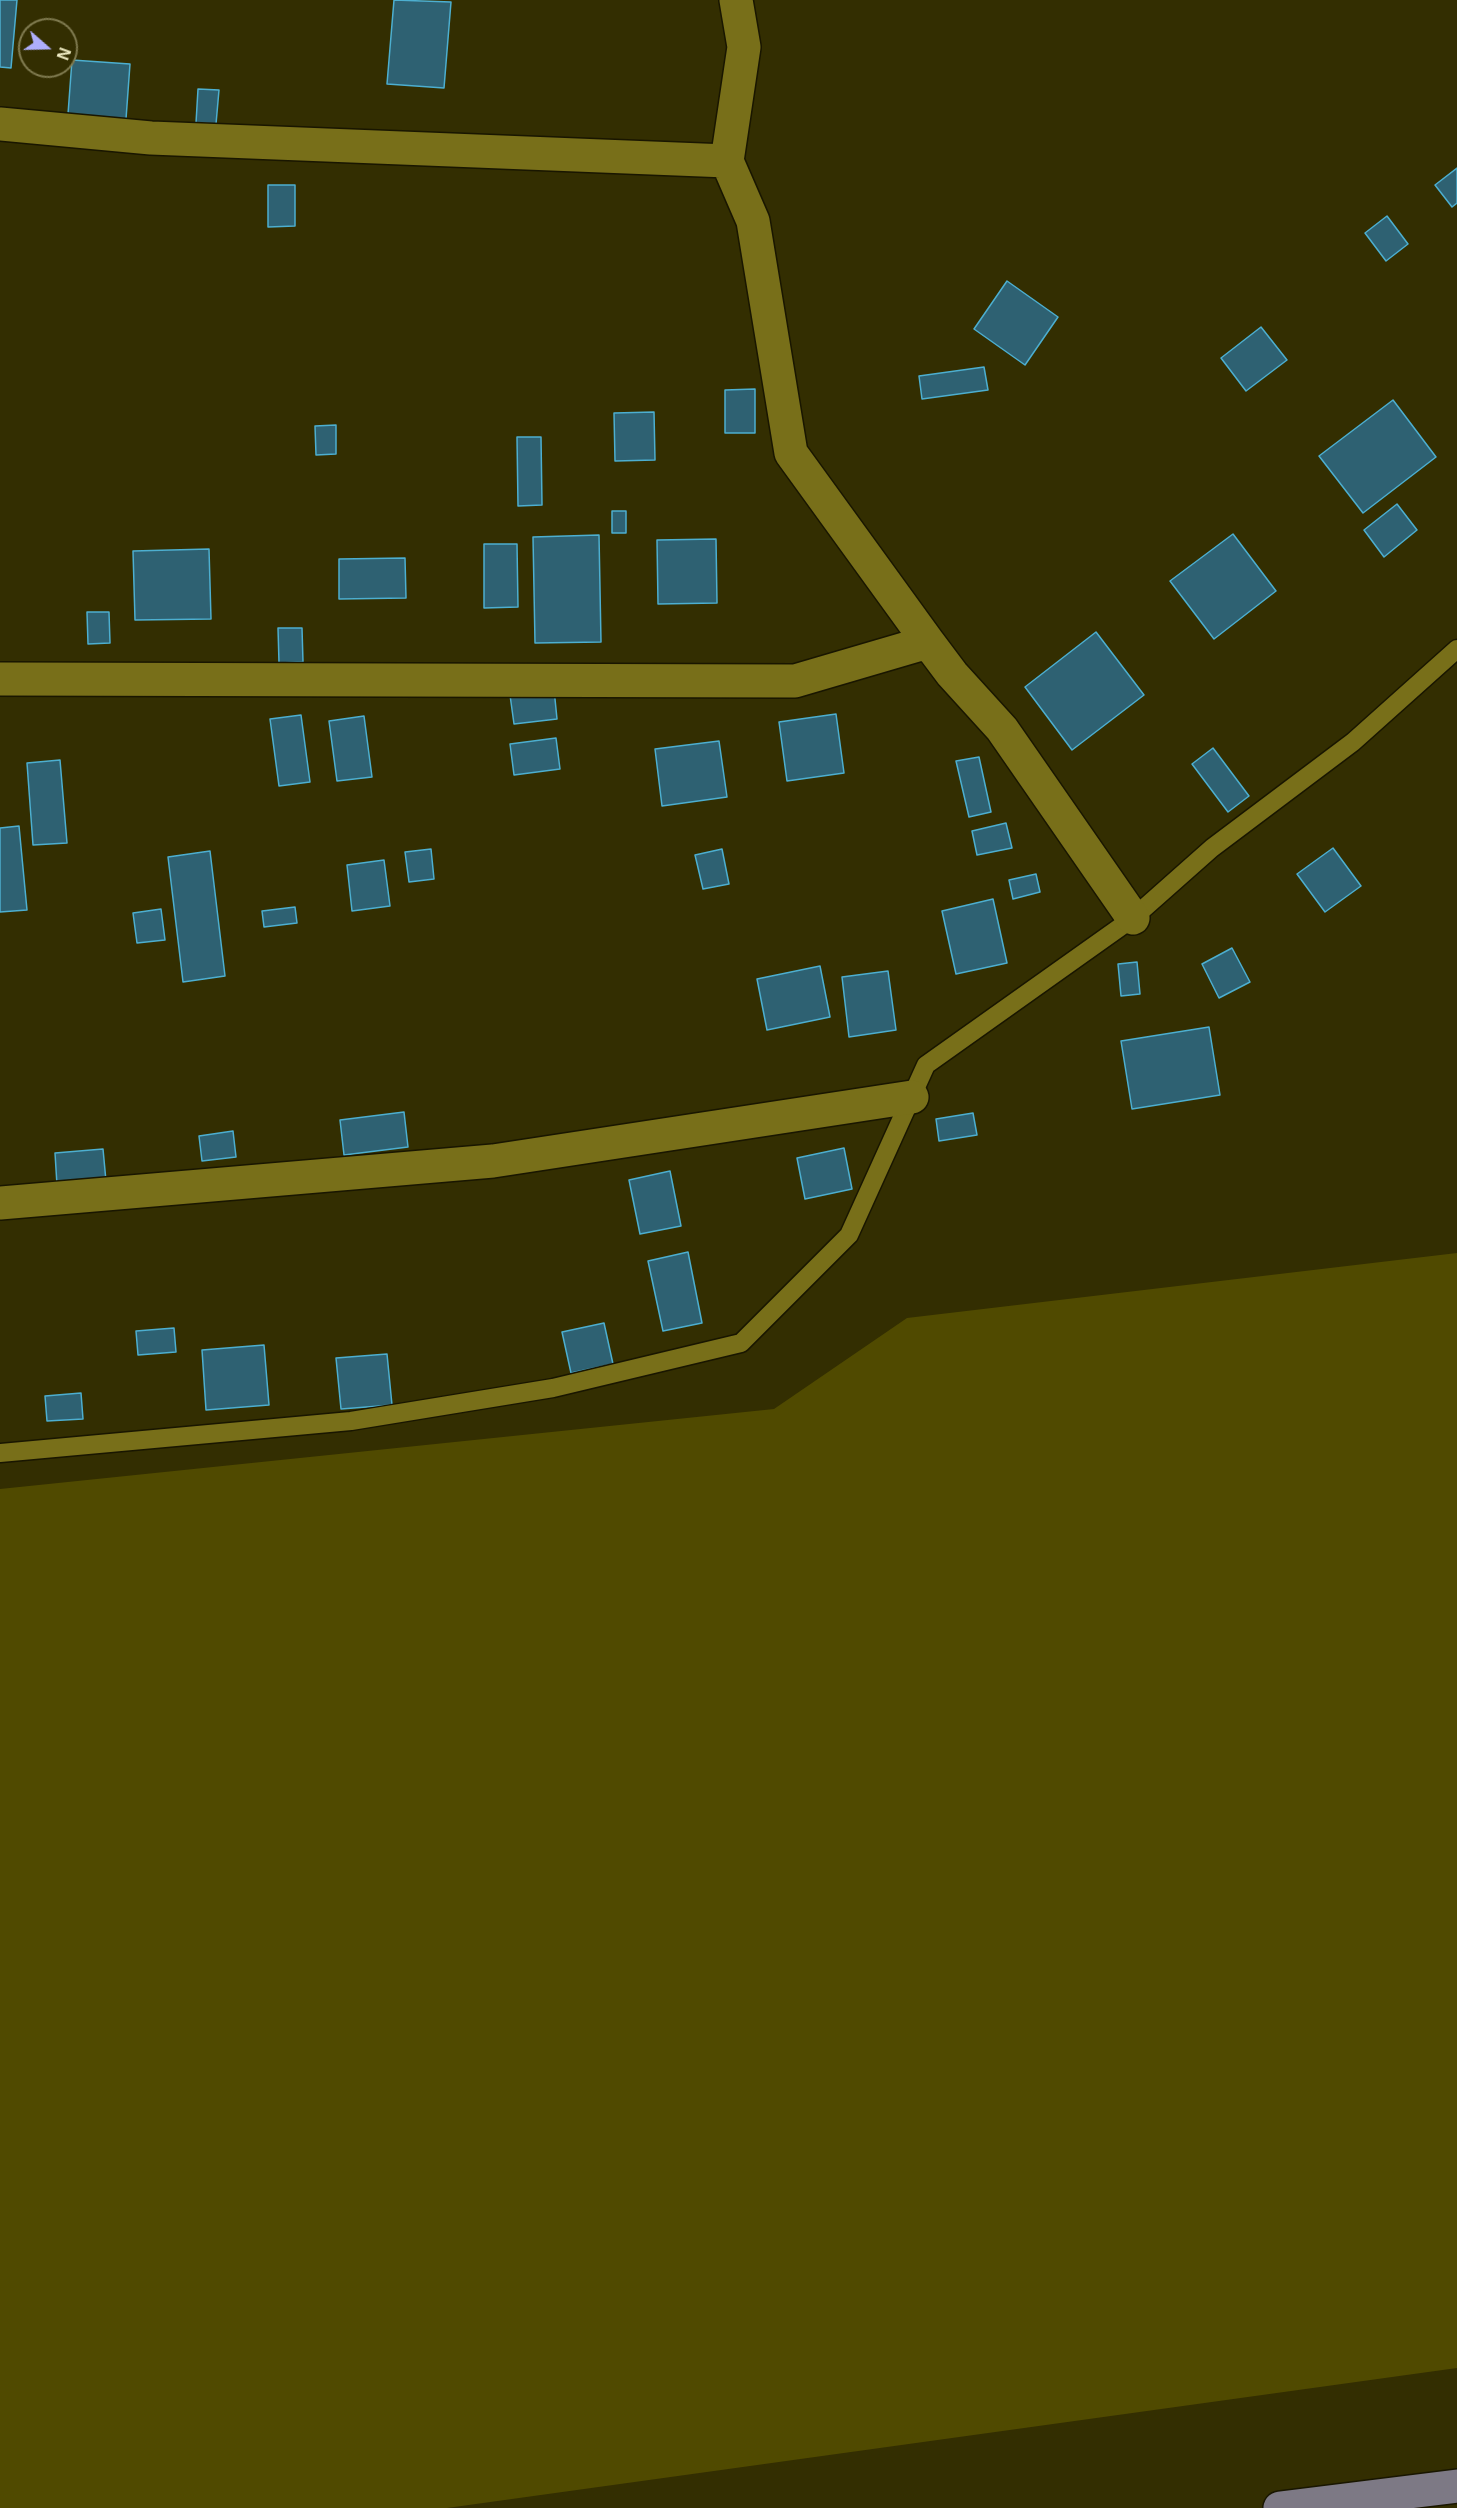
<!DOCTYPE html>
<html>
<head>
<meta charset="utf-8">
<style>
	body { margin:0 }
	#map { position:relative; width:1457px; height:2508px; overflow:hidden; background:#332e01; font-family:Arial,sans-serif }
	canvas { display:block }
	.north { position:absolute; left:18px; top:18px; width:60px; height:60px; box-sizing:border-box; background:#332e01; border:2px solid #7f7a4f; border-radius:50%; rotate:110deg; font-size:16px; font-weight:700; line-height:24px; text-align:center; color:#f0edc5 }
	.north::after { content:''; display:block; margin:auto; width:21px; height:27px; background:#aeaefb; clip-path:polygon(50% 0,100% 100%,50% 72%,0 100%) }
</style>
</head>
<body>
<div id="map">
<canvas width="1457" height="2508"></canvas>
<div class="north">N</div>
</div>
<script>
const c = document.querySelector('canvas').getContext('2d');
c.lineJoin = 'round';
function fillPath(path, color) { c.fillStyle = color; c.fill(path, 'evenodd'); }
function strokePath(path, color, width, dash) { c.strokeStyle = color; c.lineWidth = width; c.lineCap = dash ? 'butt' : 'round'; c.setLineDash(dash || []); c.stroke(path); }
const green = new Path2D(`
	M1457,1253v1115l-1010,140h-447v-1019l774,-80 133,-91z`);
const building = new Path2D(`
	M0,0h17l-6,68 -11,-1z
	M394,0l57,2 -7,86 -57,-4z
	M72,60l58,4 -4,55 -58,-5z
	M198,89l21,1 -3,34 -20,-1z
	M1457,168v35l-5,4 -17,-22z
	M268,185h27v41l-27,1z
	M1387,216l21,28 -22,17 -21,-28z
	M1007,281l51,36 -33,48 -51,-36z
	M1261,327l26,33 -41,31 -25,-33z
	M984,367l4,23 -66,9 -3,-23z
	M755,389v44h-30v-43z
	M1393,400l43,57 -73,56 -44,-57z
	M654,412l1,48 -40,1 -1,-48z
	M336,425v29l-20,1 -1,-29z
	M517,437h24l1,68 -24,1z
	M1397,504l20,26 -33,27 -20,-27z
	M612,511h14v22h-14z
	M1233,534l43,57 -62,48 -44,-58z
	M599,535l2,107 -66,1 -2,-106z
	M716,539l1,64 -59,1 -1,-64z
	M484,544h33l1,63 -34,1z
	M209,549l2,70 -76,1 -2,-69z
	M405,558l1,40 -67,1v-40z
	M87,612h22l1,31 -22,1z
	M278,628h24l1,34 -24,1z
	M1096,632l48,63 -72,55 -47,-63z
	M554,689l3,30 -43,5 -4,-29z
	M836,714l8,59 -57,8 -8,-59z
	M301,715l9,67 -31,4 -9,-67z
	M364,716l8,61 -35,4 -8,-60z
	M556,738l4,31 -46,6 -4,-31z
	M719,741l8,56 -65,9 -7,-57z
	M1213,748l36,48 -21,16 -36,-48z
	M979,757l12,55 -22,5 -13,-56z
	M60,760l7,83 -34,2 -6,-82z
	M1006,823l6,25 -35,7 -5,-24z
	M19,826l8,84 -27,2v-84z
	M1333,848l28,38 -36,26 -28,-38z
	M431,849l3,30 -25,3 -4,-30z
	M722,849l7,35 -26,5 -8,-34z
	M210,851l15,125 -42,6 -15,-125z
	M384,860l6,46 -38,5 -5,-46z
	M1036,874l4,18 -27,7 -4,-19z
	M993,899l14,64 -51,11 -14,-63z
	M295,907l2,16 -33,4 -2,-16z
	M161,909l4,31 -28,3 -4,-30z
	M1232,948l18,34 -31,16 -17,-34z
	M1137,962l3,32 -19,2 -3,-32z
	M820,966l10,51 -63,13 -10,-51z
	M888,971l8,59 -47,7 -7,-60z
	M1209,1027l11,68 -88,14 -11,-68z
	M404,1112l4,35 -64,8 -4,-35z
	M973,1113l4,22 -38,6 -3,-22z
	M233,1131l3,26 -34,4 -3,-25z
	M844,1148l8,41 -47,10 -8,-41z
	M103,1149l3,32 -49,4 -2,-32z
	M670,1171l11,55 -41,8 -11,-54z
	M688,1252l14,71 -39,8 -15,-70z
	M604,1323l9,41 -42,9 -9,-41z
	M174,1328l2,24 -38,3 -2,-24z
	M264,1345l5,60 -63,5 -4,-60z
	M387,1354l5,51 -51,4 -5,-51z
	M81,1393l2,26 -36,2 -2,-25z`);
const lane = new Path2D(`
	M0,1453l351,-32 202,-33 188,-45 108,-108 77,-170 207,-147 79,-70 141,-106 104,-93`);
const street = new Path2D(`
	M736,0l8,47 -17,114 26,60 38,232 137,189
	M0,124l151,14 576,23
	M0,679l795,2 133,-39 24,32 50,55 131,189
	M0,1203l493,-42 419,-64`);
const primary = new Path2D(`
	M1280,2508l177,-22`);
fillPath(green, '#504a00');
fillPath(building, '#2e6172');
strokePath(building, '#4dafd0', 1.5);
strokePath(lane, '#191600', 21);
strokePath(street, '#191600', 36);
strokePath(primary, '#191600', 36);
strokePath(lane, '#786f19', 18);
strokePath(street, '#786f19', 33);
strokePath(primary, '#7d7985', 33);
</script>
</body>
</html>
